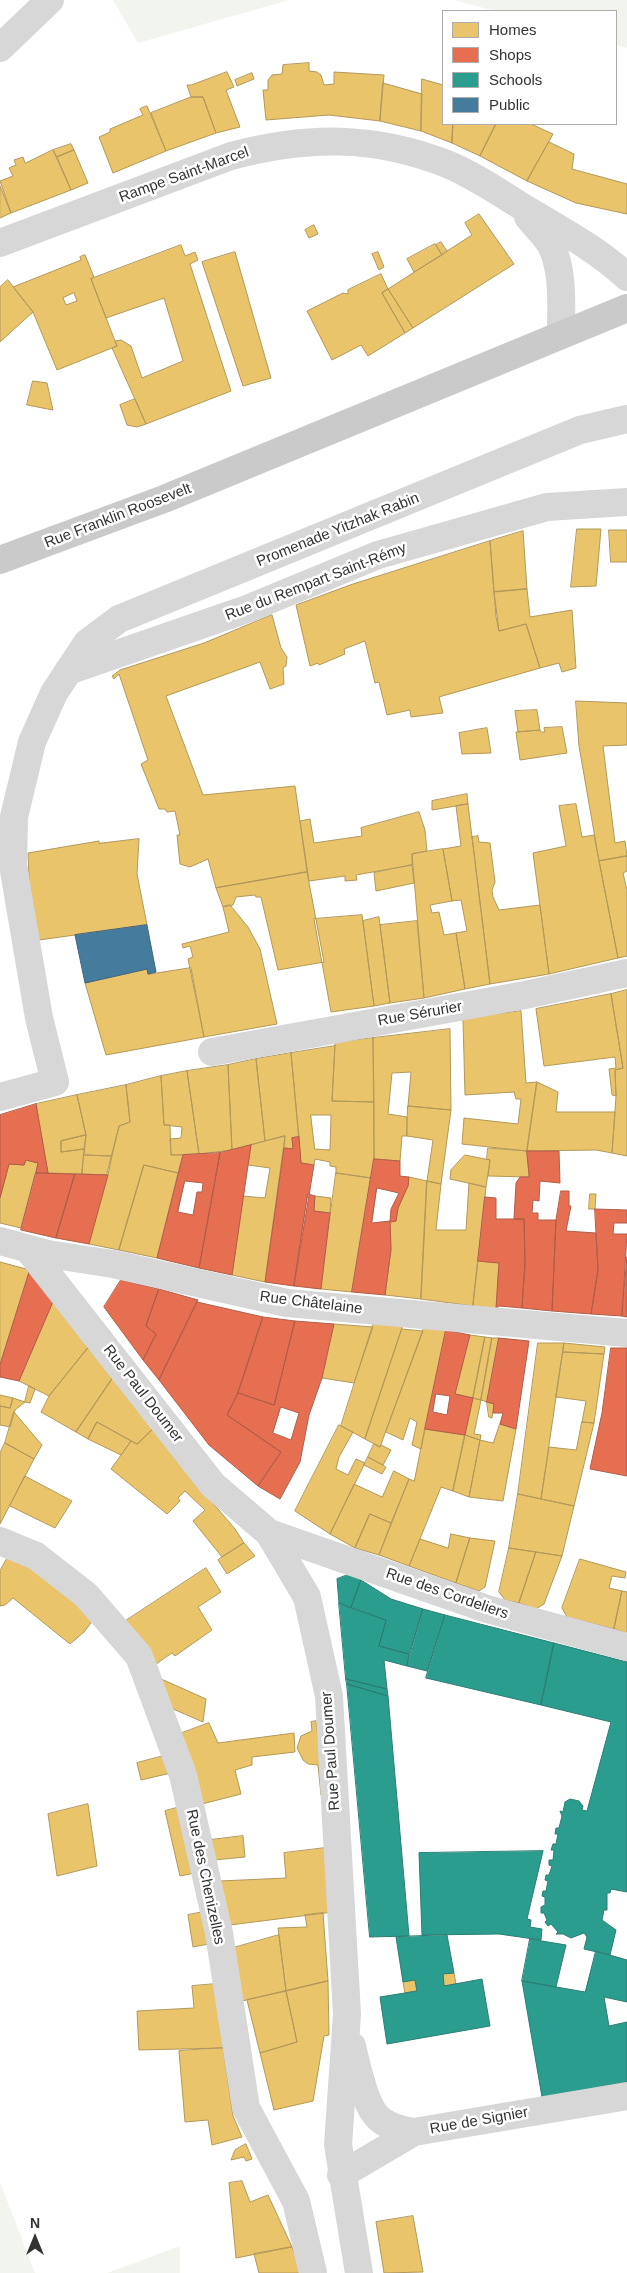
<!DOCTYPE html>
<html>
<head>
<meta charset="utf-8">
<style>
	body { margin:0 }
	#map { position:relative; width:627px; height:2273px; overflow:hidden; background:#fff; font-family:Helvetica,sans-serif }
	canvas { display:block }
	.legend { position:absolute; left:442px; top:10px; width:175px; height:115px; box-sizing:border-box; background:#fff; border:1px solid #adadad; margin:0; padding:6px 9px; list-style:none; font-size:15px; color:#333 }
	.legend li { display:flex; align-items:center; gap:10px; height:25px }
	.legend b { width:25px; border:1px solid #adadad }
	.north { position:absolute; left:10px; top:2213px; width:50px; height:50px; -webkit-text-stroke:4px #fff; paint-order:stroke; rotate:0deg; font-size:14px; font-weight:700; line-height:20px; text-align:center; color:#333 }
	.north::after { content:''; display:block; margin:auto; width:18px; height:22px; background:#333; clip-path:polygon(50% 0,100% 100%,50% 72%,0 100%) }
</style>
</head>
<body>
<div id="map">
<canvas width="627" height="2273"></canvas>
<ul class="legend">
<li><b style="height:14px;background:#e9c46a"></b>Homes</li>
<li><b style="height:14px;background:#e76f51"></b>Shops</li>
<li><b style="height:14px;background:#2a9d8f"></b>Schools</li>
<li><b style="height:14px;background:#457b9d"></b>Public</li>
</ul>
<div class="north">N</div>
</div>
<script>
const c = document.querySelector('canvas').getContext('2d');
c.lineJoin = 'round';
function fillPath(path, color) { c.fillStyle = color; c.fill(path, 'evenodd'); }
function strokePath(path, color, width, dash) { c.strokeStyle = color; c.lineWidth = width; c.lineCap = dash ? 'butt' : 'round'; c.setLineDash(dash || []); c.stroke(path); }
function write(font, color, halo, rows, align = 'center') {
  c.font = font + ' Helvetica,sans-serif'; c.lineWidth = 5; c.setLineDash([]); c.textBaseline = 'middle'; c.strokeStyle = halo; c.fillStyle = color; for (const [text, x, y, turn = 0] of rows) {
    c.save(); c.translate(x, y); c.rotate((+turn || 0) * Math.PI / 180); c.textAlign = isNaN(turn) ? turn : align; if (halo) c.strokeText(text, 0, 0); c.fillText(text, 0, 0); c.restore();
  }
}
const green = new Path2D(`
	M113,0h176l-151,43z
	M454,0h173v48l-11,-3v-34h-121z
	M0,2182l35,91h-35z
	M180,2246v27h-73z`);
const homes = new Path2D(`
	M309,63v8l8,1 4,3 3,10 10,-1v-12l50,3 -4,46 -51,-6 -63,5 -3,-30h5v-10l4,-5 10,-1 1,-9z
	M227,72l7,15 -8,3 14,37 -24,6 -13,-36h-12l-4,-12h4z
	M252,73l2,6 -17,7 -2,-6z
	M422,79l21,6v39h10l-1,19 -31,-12z
	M383,83l39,11 -1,37 -41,-10z
	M191,97h12l13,36 -50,18 -15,-38z
	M147,106l19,45 -53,22 -14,-36 11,-5v-3l33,-14 -3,-6z
	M453,124h43l-16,32 -28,-13z
	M496,124h35l22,10 -26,47 -47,-25z
	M549,142l25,12 -2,15 55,15v30l-51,-11 -49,-22z
	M71,144l3,6 -17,7 -4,-7z
	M53,150l18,40 -60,23 -11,-32 13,-5 -4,-8 7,-3 -2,-5 9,-3 2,6z
	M74,150l14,33 -17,7 -14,-33z
	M0,186l11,27 -11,5z
	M479,214l35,50 -101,64 -25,-39 84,-54 -7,-12z
	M314,225l4,9 -9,4 -4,-8z
	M441,242l6,9 -5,4 -6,-10z
	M435,244l7,11 -28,17 -7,-13z
	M181,245l4,11 10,-4 3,8 -8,4 41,127 -85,33 -34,-76 5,-2 -2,-5 6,-1 10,6 11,32 41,-17 -19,-63 -58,20 -15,-39z
	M235,252l36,126 -28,8 -41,-124z
	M378,252l6,15 -5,3 -7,-16z
	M85,255l9,22 -3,2 26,67 -60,24 -24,-58 -20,-25 68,-27 -1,-3zM74,293l3,8 -11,4 -3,-7z
	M381,274l7,15 -6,4 23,40 -37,23 -7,-11 -29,15 -25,-49 36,-18 5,1v-4z
	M8,280l25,32 -33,30v-55z
	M388,289l25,39 -8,5 -23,-40z
	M33,381l14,2 6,27 -26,-5z
	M135,399l11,25 -9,3 -10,-2 -7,-20z
	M577,529h24l-5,57 -25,1z
	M609,530h18v32h-16z
	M523,531l4,58 -33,3 -4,-51z
	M490,541l6,76 3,14 27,-7 14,44 -101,29 4,16 -32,4 -1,-7 -23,5 -8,-33 -4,1 -10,-42 -21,8 1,5 -26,11 -1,-2 -8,3 -14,-61 54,-20z
	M527,589l3,28 42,-7 4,58 -14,4 -3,-9 -19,5 -14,-44 -27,7 -5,-39z
	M272,615l9,33 6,9 -1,9 -3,2 1,16 -14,5 -10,-27 -94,34 37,99 92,-9 12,86 -91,16 -8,-29 -18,8 -10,-3 -3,-29h3l-5,-24 -8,1 -2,-3h-6l-18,-45 7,-4 -29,-86 -5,5 -2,-3 8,-6 84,-27z
	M576,701l51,2v42l-24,1 12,97 10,-2 2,15 -28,5 -20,-115z
	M537,710l3,20 -22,2 -3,-21z
	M562,727l5,26 -47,7 -4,-28 24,-2 1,2h4l-1,-4z
	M487,728l4,25 -29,1 -3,-21z
	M467,794l1,10 -36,6v-9z
	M468,804l22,180 -25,5 -9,-56 11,-2 -6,-31 -9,1 -9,-52 18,-3 -5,-40z
	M576,804l6,33 12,-2 24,123 -69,16 -16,-121 33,-7 -7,-40z
	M419,812l6,18 2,21 -15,3v11l-56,10 1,5 -12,1v-5l-36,5 -9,-60 10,-2 4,24 48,-7 -1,-8z
	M478,836l1,6 11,1 5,39 -3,8 1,7 6,13 41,-5 9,69 -59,10 -18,-147z
	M139,839l-2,35 10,51 -108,15 -10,-61 -1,-26 71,-12v2z
	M443,849l9,52 -22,4 2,8 7,-1 5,23 12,-2 9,56 -41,9 -12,-144z
	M627,856v15l-4,2 4,17v66l-9,2 -19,-97z
	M412,865l2,18 -38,8 -2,-18z
	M307,872l17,90 -46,8 -17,-73h-5l-1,-2 -19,2 -3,8 -10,2 -7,-19z
	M230,905l18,22 12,22 17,75 -73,13 -16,-78 5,-2 -3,-11 -7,2 -1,-4 47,-12 -6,-25z
	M362,915l12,91 -43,6 -17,-93z
	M379,917l11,86 -16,3 -11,-85z
	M417,921l7,77 -34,5 -10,-78z
	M191,968l13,69 -98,18 -21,-72 62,-14 1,5z
	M627,990v166l-15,-3 4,-57 -1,-26 8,-2 -12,-74z
	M611,994l12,74 -8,2 1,26 -4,-1 -3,-26 7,-1 -1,-11 -71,9 -8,-57z
	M521,1011l5,72 11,-1 -10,69 -65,-7 2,-26 54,6 3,-25h-5l-2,-7 -49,3 -2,-76z
	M450,1029l1,81 -43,-4 3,-34 -19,1 -4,41 19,3v19h-5l-2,25 -26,-2 -1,-121z
	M373,1038l1,64 -42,-1 3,-58z
	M335,1046l-3,55 42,1v57l-3,19 -35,-5v-6l-6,-1v-4l-15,-3 -1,6 -13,-2 -10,-110zM311,1115h20l-1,35 -15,-1z
	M291,1053l8,84 -7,1 1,11 -9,-1 1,-12 -20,5 -9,-82z
	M256,1059l9,82 -33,9 -4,-85z
	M228,1065l4,85 -33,4 -12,-83z
	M187,1071l12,83 -28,1 -1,-16 11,-1 1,-11 -18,-2 -3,-49z
	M161,1076l3,49h6l1,30h12l-5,18 -34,-8 -25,85 -30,-6 30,-118 11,-4 -4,-37z
	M537,1082l21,10 -2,20h59l-3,41 -16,-3 -69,1z
	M126,1085l4,37 -11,4 -7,30 -28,-1 2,-20 -9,-40z
	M77,1095l9,40 -25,6v11l23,-3 -2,25 -34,-1 -12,-69z
	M408,1106l43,4 -10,74 -14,-3 6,-41 -26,-4z
	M86,1135l-2,14 -23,3v-11z
	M285,1136l-20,146 -33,-7 11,-79 22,2 5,-30 -22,-3 3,-20z
	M488,1148l39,3 2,26 -41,-1 2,-16 -3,-1z
	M84,1155l28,1 -4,19 -26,-1z
	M465,1155l25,5 -4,27 -36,-8 1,-9z
	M26,1160l12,3 -17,65 -21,-5v-25l9,-34 15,1z
	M144,1165l34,8 -21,85 -38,-8z
	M336,1173l35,5 -19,114 -31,-3z
	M409,1177l18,4 -6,118 -36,-4 6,-46 -1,-27 6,-1 2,-13 10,-22z
	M427,1181l14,3 -5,46h30l3,-47 17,4 -13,119 -52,-7z
	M590,1194h6l-1,15h-6z
	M315,1196l16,2 -1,15 -16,-2z
	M478,1261l21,2 -3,46 -23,-3z
	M0,1262l30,8 -30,95z
	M55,1297l36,47 -42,52 -30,-15z
	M374,1322l29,3 -38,114 -24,-13z
	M334,1324l39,3 -19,56 -32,-5z
	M424,1328l22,2 -25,119 -9,-4 5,-23 -7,-4 -7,22 -17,-8z
	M402,1329l21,2 -43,116 -15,-8z
	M470,1335l15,2 -12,61 -18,-4z
	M485,1337l7,1 -11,62 -8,-2z
	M492,1338h7l-12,64 -6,-2z
	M538,1343h26l-23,156 -23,-5z
	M564,1343l41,4 -1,7 -41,-2z
	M91,1344l23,32 -38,56 -35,-20 8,-16z
	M563,1352l41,2 -10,69 -12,-1 4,-21 -30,-4z
	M114,1376l40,52 -17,16 -40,-22 -9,17 -12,-7z
	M29,1386l6,3 -5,14 -5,-1z
	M0,1395l13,3 -3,10 -10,-2z
	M13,1398l12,4 -10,8 -5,17 -10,-2v-19l10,2z
	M473,1398l8,2 -7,34 7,1 -1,5 -15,-5z
	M487,1402l7,2 -2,14 -3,-1z
	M14,1412l28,33 -8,14 -29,-16z
	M97,1422l34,19 -10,14 -33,-16z
	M582,1422l12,1 -20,83 -33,-7 8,-52 27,3z
	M500,1424l16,5 -13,72 -34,-4 11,-57 13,3z
	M339,1425l14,7 -14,25 -3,12 12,6 8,-16 9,4 -35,71 -35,-23z
	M154,1428l36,48 45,53 9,14 -22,14 -29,-36 12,-11 -20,-19 -7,7 2,3 -13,13 -56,-45 20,-28 6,3z
	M425,1429l40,6 -12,56 -12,-4 -32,79 -30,-11 30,-76 5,2z
	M465,1435l15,5 -11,57 -16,-6z
	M5,1443l29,16 -34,65v-71z
	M374,1444l6,3 1,-2 10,5 -8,15 -15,-8z
	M368,1457l18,10 -4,7 -18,-9z
	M394,1471l15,8 -18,44 -21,-9 -15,34 -25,-14 24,-50 28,13z
	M25,1476l47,25 -17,27 -45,-22z
	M518,1494l56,12 -12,50 -53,-8z
	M370,1514l21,9 -12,32 -24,-7z
	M451,1534l19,4 -14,45 -47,-17 11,-27 28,9z
	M470,1538l25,3 -10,46 -6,4 -23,-8z
	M244,1543l11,13 -28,18 -9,-14z
	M509,1548l27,4 -17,51 -14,-3 -6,-8z
	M536,1552l26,4 -18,48 -8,5 -17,-6z
	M9,1555l23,10 65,50 -13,17 -14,12 -57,-46 -8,7 -5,1v-35z
	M580,1559l46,13 -1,6 -13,-2 -3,12 13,3 -8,38 -47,-12 -5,-9z
	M206,1568l15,24 -23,15 14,23 -37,26 -3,-3 -19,13 -29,-44z
	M622,1591l5,1v41l-13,-4z
	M159,1678l47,21 -3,23 -30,-13z
	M316,1721l6,49 -1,25 -3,-30 -10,-1 -5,-4 -6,-12 4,-12 11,-5 -1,-9z
	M209,1723l9,20 76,-10 1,19 -43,5v8l-17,5 6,24 -39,10 -20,-71z
	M167,1755l4,18 -30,7 -4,-17z
	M88,1804l9,62 -40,10 -9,-62z
	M180,1807l15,66 -15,3 -15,-65z
	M243,1836l2,21 -31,3 -4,-20z
	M325,1848l8,64 -103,13 -10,-44 66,-3 -2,-25z
	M203,1912l6,32 -16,3 -5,-32z
	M323,1913l5,68 -42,10 -8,-63 29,-1 -2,-12z
	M279,1935l7,56 -44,10 -9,-53z
	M454,1973l2,11 -12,2 -1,-12z
	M415,1980l2,11 -12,2 -2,-11z
	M328,1981l1,54 -5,1 -11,65 -39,9 -14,-57 37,-11 -11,-51z
	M216,1984l7,64 -84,2 -2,-39 57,-3 -2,-22z
	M286,1991l11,51 -37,11 -13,-53z
	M223,2048l10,68 9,21 -30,8 -4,-25 -23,2 -6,-71z
	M246,2144l6,15 -6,2 -2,-4 -13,3 4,-10z
	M242,2181l8,21 18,-7 24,52 -56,11 -7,-75z
	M413,2216l10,56 -39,1 -8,-51z
	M292,2247l11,26h-44l-5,-19z`);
const shops = new Path2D(`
	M36,1104l12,69h-12l2,-10 -12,-3 -2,5 -15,-1 -9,34v-83z
	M299,1137l2,26 13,2 -20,121 -29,-4 19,-134 9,1 -1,-11z
	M251,1145l-19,130 -33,-7 21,-115z
	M527,1151h32l1,32 -20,-2 -1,20 -6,-1 -1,13h6v7h18l-4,91 -30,-3 3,-45 -1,-44h-10l2,-36 4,-6h9z
	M220,1153l-21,115 -42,-10 26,-103zM185,1181l18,2 -1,9h-5l-4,23 -15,-3z
	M374,1159l26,2v15l9,1 -1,9 -10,22 -2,13 -6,1 1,27 -6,46 -33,-3zM377,1188l22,5 -8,16 -1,12 -18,2z
	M36,1173l39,1 -19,64 -35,-8z
	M75,1174l33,1 -19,69 -33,-6z
	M561,1191h8v15h2l-5,25 30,2 2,37 -7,44 -39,-3 4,-91z
	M308,1194l7,2 -1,15 16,2 -9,76 -27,-3z
	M485,1197l11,1v21h28l1,44 -3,45 -23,-2 -3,3 3,-46 -21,-2z
	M595,1209l32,1v13h-13l-1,11h14l-5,82 -31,-2 7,-44z
	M627,1257v60l-5,-1z
	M30,1270l25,27 -36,84 -19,-4v-12z
	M121,1280l38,9 -13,37 10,8 -13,26 -39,-53z
	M159,1289l39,11 -39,80 -16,-20 13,-26 -10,-8z
	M197,1302l66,15 -25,76 -11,22 54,37 -23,34 -49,-41 -50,-65z
	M263,1317l32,4 -21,84 -36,-12z
	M295,1321l39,3 -12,54 -13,37 -9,47 -20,37 -22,-13 23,-34 -54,-37 11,-22 36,12zM281,1407l18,6 -8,27 -18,-7z
	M446,1330l24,5 -15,59 18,4 -8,37 -40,-6zM436,1394l14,2 -3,19 -14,-3z
	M499,1338l30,3 -13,88 -16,-5 3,-11h-10l1,-9 -7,-2z
	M611,1348h16v128l-37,-7 12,-56z`);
const schools = new Path2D(`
	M353,1573l8,7 -10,28 -12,-5 -2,-24z
	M361,1580l30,19 32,10 -14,45 -30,-8 7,-26 -35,-12z
	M339,1603l47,17 -7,26 30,8 -2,12 -23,-6 3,29 -41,-10z
	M423,1609l22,6 -18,56 -20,-5z
	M445,1615l109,28 -13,62 -115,-27z
	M554,1643l73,19v230l-16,-3 -1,4h-3v17h-3l-2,10 14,10 -6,25 -26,-6 3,-12 -3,-4 -13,5 -8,-4h-7l2,-2 -7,-8 -3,2 -3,-4 2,-2 -3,-7h-3v-6l4,-2v-8l-3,-1 1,-5h3l2,-10 -3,-1 1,-5h3l3,-9 -3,-1v-5h4l1,-10h-3l2,-6h3l2,-10h-3l1,-6h3l3,-12 -2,-5 3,1 2,-10 5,-3 9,2 4,5 -1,4 5,1 24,-89 -70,-17z
	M346,1679l41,10 1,7 -41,-12z
	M347,1684l41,12 21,240 -39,1z
	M543,1851l-16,68 4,1 -1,7 12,2 -1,11 -42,-6 -77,1 -3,-82z
	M447,1935l7,38 -11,1 1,12 38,-7 8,47 -103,18 -7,-47 37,-6 -2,-11 -12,2 -7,-45z
	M530,1939l36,6 -10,42 -34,-6z
	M596,1951l31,9v42l-23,-5 5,29 18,-4v60l-85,15 -20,-116 63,11z`);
const public = new Path2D(`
	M147,925l9,47 -8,2 -1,-5 -62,14 -10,-48z`);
const minor = new Path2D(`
	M0,48l50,-48
	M528,217c7,9 17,18 23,28 13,26 10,62 10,90
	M0,243l231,-87c76,-20 142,-21 216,8 29,12 56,31 82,47 34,20 69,39 98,66
	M68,671l179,-62 131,-54 169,-48 80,-5
	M212,1052l313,-57 102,-22
	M0,1097l55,-15 -16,-64 -26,-153 1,-48 18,-75 22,-49 33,-50 32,-24 461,-189 47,-11
	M0,1241l48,13 65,10 174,39 340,30
	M28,1249l185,236 56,48 38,64 22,99 18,318 -9,131 21,128
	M269,1533l218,76 140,38
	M0,1541l36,15 50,39 53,61 44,119 36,158 27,175 50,93 17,72
	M352,2046c4,17 12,55 23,68 8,11 26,16 39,18
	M341,2175l73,-43 213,-36`);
const major = new Path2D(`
	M0,560l164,-61 463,-191`);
const streetNames = [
	["Rampe Saint-Marcel",184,175,-20],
	["Rue Franklin Roosevelt",118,516,-21],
	["Promenade Yitzhak Rabin",338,530,-22],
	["Rue du Rempart Saint-Rémy",316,582,-21],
	["Rue Sérurier",420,1014,-10],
	["Rue Châtelaine",311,1303,7],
	["Rue Paul Doumer",143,1394,52],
	["Rue des Cordeliers",447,1594,19],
	["Rue Paul Doumer",331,1751,-94],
	["Rue des Chenizelles",205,1877,78],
	["Rue de Signier",479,2121,-10]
];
fillPath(green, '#f1f5ed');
fillPath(homes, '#e9c46a');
strokePath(homes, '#b2985a', 1);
fillPath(shops, '#e76f51');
strokePath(shops, '#b15d48', 1);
fillPath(schools, '#2a9d8f');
strokePath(schools, '#2d7d73', 1);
fillPath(public, '#457b9d');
strokePath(public, '#40657d', 1);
strokePath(minor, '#d7d7d7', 28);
strokePath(major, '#cacaca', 28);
write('15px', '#333', '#fff', streetNames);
</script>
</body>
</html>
